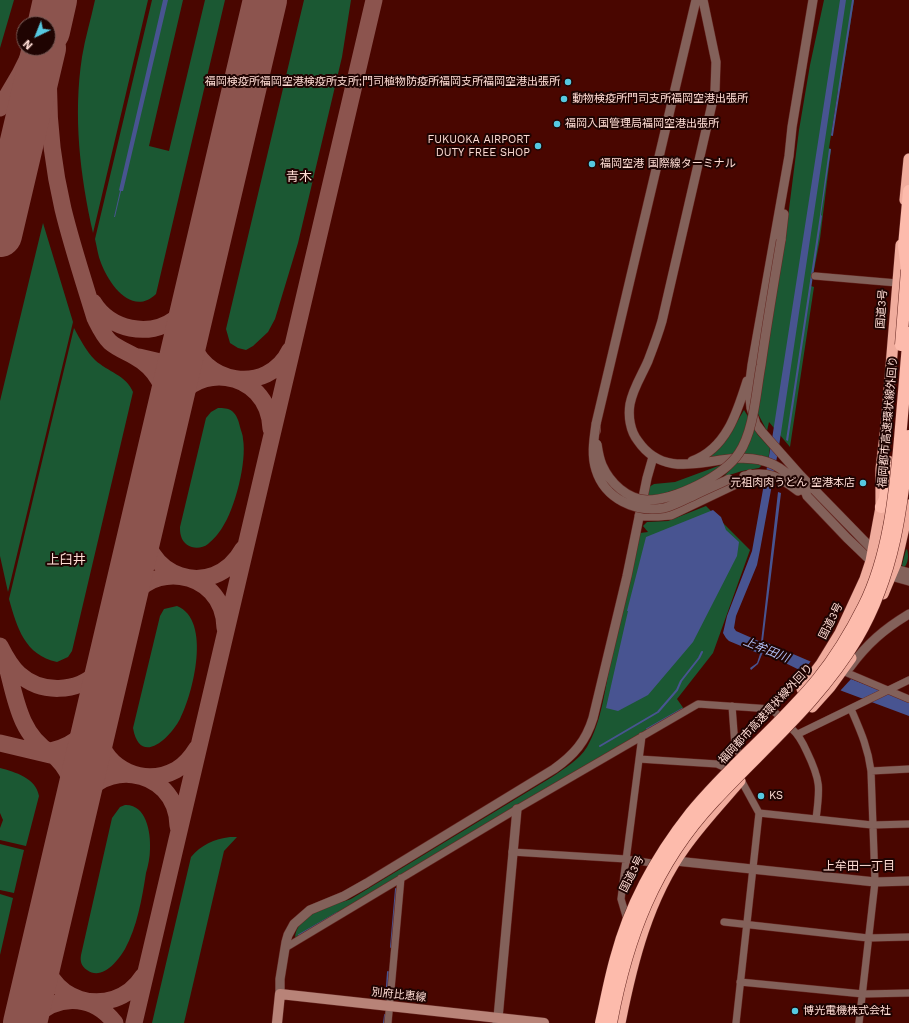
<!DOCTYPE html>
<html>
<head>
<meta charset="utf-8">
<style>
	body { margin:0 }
	#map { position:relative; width:909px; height:1023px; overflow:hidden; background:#490600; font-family:"Work Sans",sans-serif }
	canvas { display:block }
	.north { position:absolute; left:16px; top:16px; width:40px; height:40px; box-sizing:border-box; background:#1f0402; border:1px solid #795b56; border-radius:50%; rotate:223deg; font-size:11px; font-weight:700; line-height:16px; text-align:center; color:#ffddd5 }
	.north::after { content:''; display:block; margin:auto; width:14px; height:18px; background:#56c9e1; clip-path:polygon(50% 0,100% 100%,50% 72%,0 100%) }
</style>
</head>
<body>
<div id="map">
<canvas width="909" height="1023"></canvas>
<div class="north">N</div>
</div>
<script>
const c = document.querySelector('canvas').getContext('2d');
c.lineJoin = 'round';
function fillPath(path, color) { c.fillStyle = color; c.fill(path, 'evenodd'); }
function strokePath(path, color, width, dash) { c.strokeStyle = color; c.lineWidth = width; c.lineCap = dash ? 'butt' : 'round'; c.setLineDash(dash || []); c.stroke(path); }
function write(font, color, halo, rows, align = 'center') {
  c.font = font + ' "Work Sans","Noto Sans JP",sans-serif'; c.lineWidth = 4; c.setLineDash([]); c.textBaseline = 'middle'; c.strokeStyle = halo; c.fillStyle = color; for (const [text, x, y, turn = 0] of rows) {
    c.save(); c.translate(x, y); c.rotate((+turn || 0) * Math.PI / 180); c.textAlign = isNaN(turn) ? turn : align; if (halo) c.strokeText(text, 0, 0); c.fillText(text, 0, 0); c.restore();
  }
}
const green = new Path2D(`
	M0,0h14l-14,48z
	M95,0h53l-55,233c-13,-58 -20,-117 -11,-176 3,-19 9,-38 13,-57z
	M152,0h31l-34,146 20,5 36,-151h20l-69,294c-24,23 -47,-10 -55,-31 -3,-7 -4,-16 -6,-24z
	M304,0h47l-9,57 -44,186 -23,76 -7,13 -15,14 -7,4 -8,-2 -8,-5 -4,-14z
	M824,0h30l-14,90h-2l-9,58 2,1 -11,90 -9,47 3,1 -24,160 -21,-25 -2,9 -11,-21 32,-193 11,-87 11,-65z
	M43,223l30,99 -65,270 -8,-36v-155z
	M74,328c6,11 12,23 21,32 13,12 31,15 38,32l-61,259 -4,6 -11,5c-32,-7 -40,-34 -48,-63z
	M218,408c5,0 10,0 14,3 5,4 7,11 8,16 1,4 3,8 3,12 4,23 -8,70 -21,89 -3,5 -9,12 -14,16 -9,7 -24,4 -27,-8 -1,-3 -1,-6 -1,-9l26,-109 5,-6z
	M744,410l5,8 -8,23 -7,16 -27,3 19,-20z
	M753,427l5,8 12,13 -2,12 -25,-5z
	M740,460l22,5 -3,3 -17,3 -19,6z
	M729,462l-31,21 -40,12h-12l3,-8 5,-3 21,-2z
	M706,506l44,44 -37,103 -36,46 7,10 -389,230c0,-25 38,-34 56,-40l201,-122c13,-9 27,-17 35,-30 15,-26 18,-59 24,-88 9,-42 19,-84 29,-126l8,-1 -5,-6 4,-4 21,-1z
	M907,549c2,7 1,14 -3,19l-2,-3 4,-15z
	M177,606c35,14 16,88 3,113 -10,19 -40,48 -47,9l27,-112 4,-7z
	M0,768c15,4 36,10 39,28l-13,50 -26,-6v-12l3,-8 -3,-7z
	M125,805c21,-1 26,27 25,44 0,8 -2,17 -4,24 -4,26 -9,54 -21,76 -7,12 -23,32 -38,21 -6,-4 -7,-9 -6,-15l31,-137 8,-11z
	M230,837h7l-13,14 -40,172h-32l39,-166c10,-12 23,-18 39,-20z
	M0,844l24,6 -10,43 -14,-3z
	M0,894l13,4 -13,57z`);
const water = new Path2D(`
	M163,0h5l-45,191h-2l-6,26h-1l6,-26 -1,-1z
	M840,0h6l-67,446 -19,104 -3,15 -21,51 -2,12 2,3 25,11 17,-150 3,1 -18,148 88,38 58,22v15l-67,-25 -79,-39 -5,12 -7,6 -1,-2 7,-5 3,-9 -31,-13 -3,-3 -3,-5 4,-17 25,-65 20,-112z
	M829,149h2l-10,66 1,1 -34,225 -2,-1 34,-225z
	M713,510l8,7 5,13 13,12 -2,14 -44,86 -45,53 -30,16 -12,-3 22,-97h-1l19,-74z`);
const pier = new Path2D(`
	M811,661l29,13 11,5 -11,12 -38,-18z`);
const stream = new Path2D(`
	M832,135l21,-135
	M647,729l35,-20
	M600,746l58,-34 19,-22 4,-9 18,-23 3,-6
	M299,935l38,-22
	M391,947l5,-58
	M386,999l2,-27
	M384,1023l1,-8`);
const taxiway = new Path2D(`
	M56,0c-12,69 -9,141 7,209 9,37 21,73 32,109 4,8 8,17 15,24 7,6 15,9 24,14 24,13 34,36 33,62
	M0,108l20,-34 13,-26
	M0,234l1,-5
	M93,302c17,28 56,36 82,17 11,-8 17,-18 22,-30
	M191,315c-1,7 -2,14 -1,21 10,49 78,60 100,14
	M139,357l77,18
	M168,416c20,-59 101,-48 103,13
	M144,516c-6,61 69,87 99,33
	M121,615c21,-59 103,-48 104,13
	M0,646c5,10 10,20 19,28 22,20 58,19 79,-2 7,-7 10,-15 15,-24
	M6,663c9,32 13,72 45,90
	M98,713c-1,7 -2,15 0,22 8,35 46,52 78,35 9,-5 16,-14 21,-22
	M0,743l122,29
	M44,752c25,-3 43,-16 54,-39
	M53,755c16,13 22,31 23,52
	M74,815c19,-61 103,-50 104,11
	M44,943c-6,59 69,80 99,33
	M29,1023c24,-29 62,-31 86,0
	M134,1023l240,-1023`);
const runway = new Path2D(`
	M48,31l7,-31
	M0,235l44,-187
	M25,1023l240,-1023`);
const minor = new Path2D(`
	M815,276l82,7
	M845,672l64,27
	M732,706l3,40 5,9
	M851,709c9,21 17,38 20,62l4,111 -16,141
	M792,729c7,6 11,14 15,23 14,29 13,36 9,67
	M798,734l111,-54
	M639,759l78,5 9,4
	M871,771l38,-2
	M741,780l18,33 113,12 37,-1
	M512,852l114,7 25,4
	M626,916l-5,-17 21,-163
	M724,922l144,16 41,-1
	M285,948l232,-139 181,-105 73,5 7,6
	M740,982l123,12 46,-1
	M388,1023l13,-145
	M736,1023l23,-210`);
const tertiary = new Path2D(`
	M703,0l13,62 -1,29 -53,230c-4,14 -9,27 -14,40 -6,14 -15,27 -18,43 -2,12 0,27 8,37 31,45 81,9 122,19 20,4 33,18 46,33l1,3 40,42 27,26
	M813,0l-21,127 -3,29 -37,209 -3,24 2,19 5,16 6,8 39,44 75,77
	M781,240l3,-26
	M596,431v-7l100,-424
	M692,461c34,-12 45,-48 55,-80
	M744,476c23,-6 36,1 54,15
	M639,516h19l13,-1 65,-31 14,-10
	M889,564l6,5 14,4
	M886,572l5,4 18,5
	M850,667c17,-23 34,-38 59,-53
	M676,861l199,21 34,-1
	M280,994v-15l6,-37 2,-7 6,-11 16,-14 34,-14 23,-13 187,-114c20,-14 32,-28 39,-51l34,-142 20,-98 6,-21
	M497,1023l1,-5 19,-209`);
const secondary = new Path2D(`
	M277,1023l3,-29 264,29`);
const trunk = new Path2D(`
	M905,200l4,-41
	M883,594l13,-31 13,-58
	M802,689l19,-25 19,-31 25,-54 6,-18 10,-54v-38l5,-42 15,-182
	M812,707l18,-20 21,-29
	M620,1023c12,-61 28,-125 65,-176 17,-24 37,-45 55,-66`);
const motorway = new Path2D(`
	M907,270l-3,-24 5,-55
	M881,507l4,-8 4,-37`);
const tertiaryBridge = new Path2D(`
	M596,424c-2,15 -5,31 0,46 9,29 40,43 68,38 11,-3 19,-8 29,-12 12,-6 24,-11 36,-17
	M597,444c1,7 2,14 5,21 8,18 25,34 45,35 28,0 77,-24 92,-47 15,-22 17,-61 22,-88 6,-42 13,-83 20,-125`);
const motorwayBridge = new Path2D(`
	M901,345l6,-75
	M601,1023c5,-22 9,-44 15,-65 14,-53 41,-102 75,-145 39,-48 88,-86 127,-134 18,-22 33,-47 46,-73 25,-50 31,-111 36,-167 3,-35 6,-70 9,-106
	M611,1023c16,-85 43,-158 103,-222 49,-53 106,-100 143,-163 37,-63 45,-131 52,-202`);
const markers = [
	[568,82,4,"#56c9e1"],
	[564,99,4,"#56c9e1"],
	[557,124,4,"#56c9e1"],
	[538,146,4,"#56c9e1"],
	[592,164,4,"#56c9e1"],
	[863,483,4,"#56c9e1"],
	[761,796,4,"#56c9e1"],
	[795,1011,4,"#56c9e1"]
];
const poiNames = [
	["福岡検疫所福岡空港検疫所支所;門司植物防疫所福岡支所福岡空港出張所",560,82,"right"],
	["動物検疫所門司支所福岡空港出張所",572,99],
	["福岡入国管理局福岡空港出張所",565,124],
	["FUKUOKA AIRPORT",530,140,"right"],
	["DUTY FREE SHOP",530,153,"right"],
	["福岡空港 国際線ターミナル",600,164],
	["元祖肉肉うどん 空港本店",855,483,"right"],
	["KS",769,796],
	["博光電機株式会社",803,1011]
];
const streetNames = [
	["国道3号",882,309,-86],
	["福岡都市高速環状線外回り",888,422,-85],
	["国道3号",831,621,-63],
	["福岡都市高速環状線外回り",766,714,-47],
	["国道3号",632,874,-63],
	["別府比恵線",399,995,6]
];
const waterNames = [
	["上牟田川",766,650,22]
];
const neighbourhoodNames = [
	["上牟田一丁目",859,866]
];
const quarterNames = [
	["青木",299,177],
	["上臼井",66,560]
];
fillPath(green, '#1b5833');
fillPath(water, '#485491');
fillPath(pier, '#490600');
strokePath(stream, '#485491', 2);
strokePath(taxiway, '#8c544e', 17);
strokePath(runway, '#8c544e', 44);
strokePath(minor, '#662822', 8);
strokePath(tertiary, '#662822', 10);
strokePath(secondary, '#662822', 11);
strokePath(trunk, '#662822', 12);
strokePath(motorway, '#662822', 13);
strokePath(minor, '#83615a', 7);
strokePath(tertiary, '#83615a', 9);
strokePath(secondary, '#b88378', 10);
strokePath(trunk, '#f0ac9d', 11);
strokePath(motorway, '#fdbbac', 12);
strokePath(tertiaryBridge, '#662822', 10, []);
strokePath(motorwayBridge, '#662822', 13, []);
strokePath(tertiaryBridge, '#83615a', 9);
strokePath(motorwayBridge, '#fdbbac', 12);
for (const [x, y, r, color] of markers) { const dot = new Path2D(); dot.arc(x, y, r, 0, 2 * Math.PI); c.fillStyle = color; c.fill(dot); strokePath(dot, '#1f0402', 1.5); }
write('11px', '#ffddd5', '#1f0402', poiNames, 'left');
write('11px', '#ffddd5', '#1f0402', streetNames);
write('italic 12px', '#b1bff5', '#1f0402', waterNames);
write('12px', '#ffddd5', '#1f0402', neighbourhoodNames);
write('13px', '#ffddd5', '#1f0402', quarterNames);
</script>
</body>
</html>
